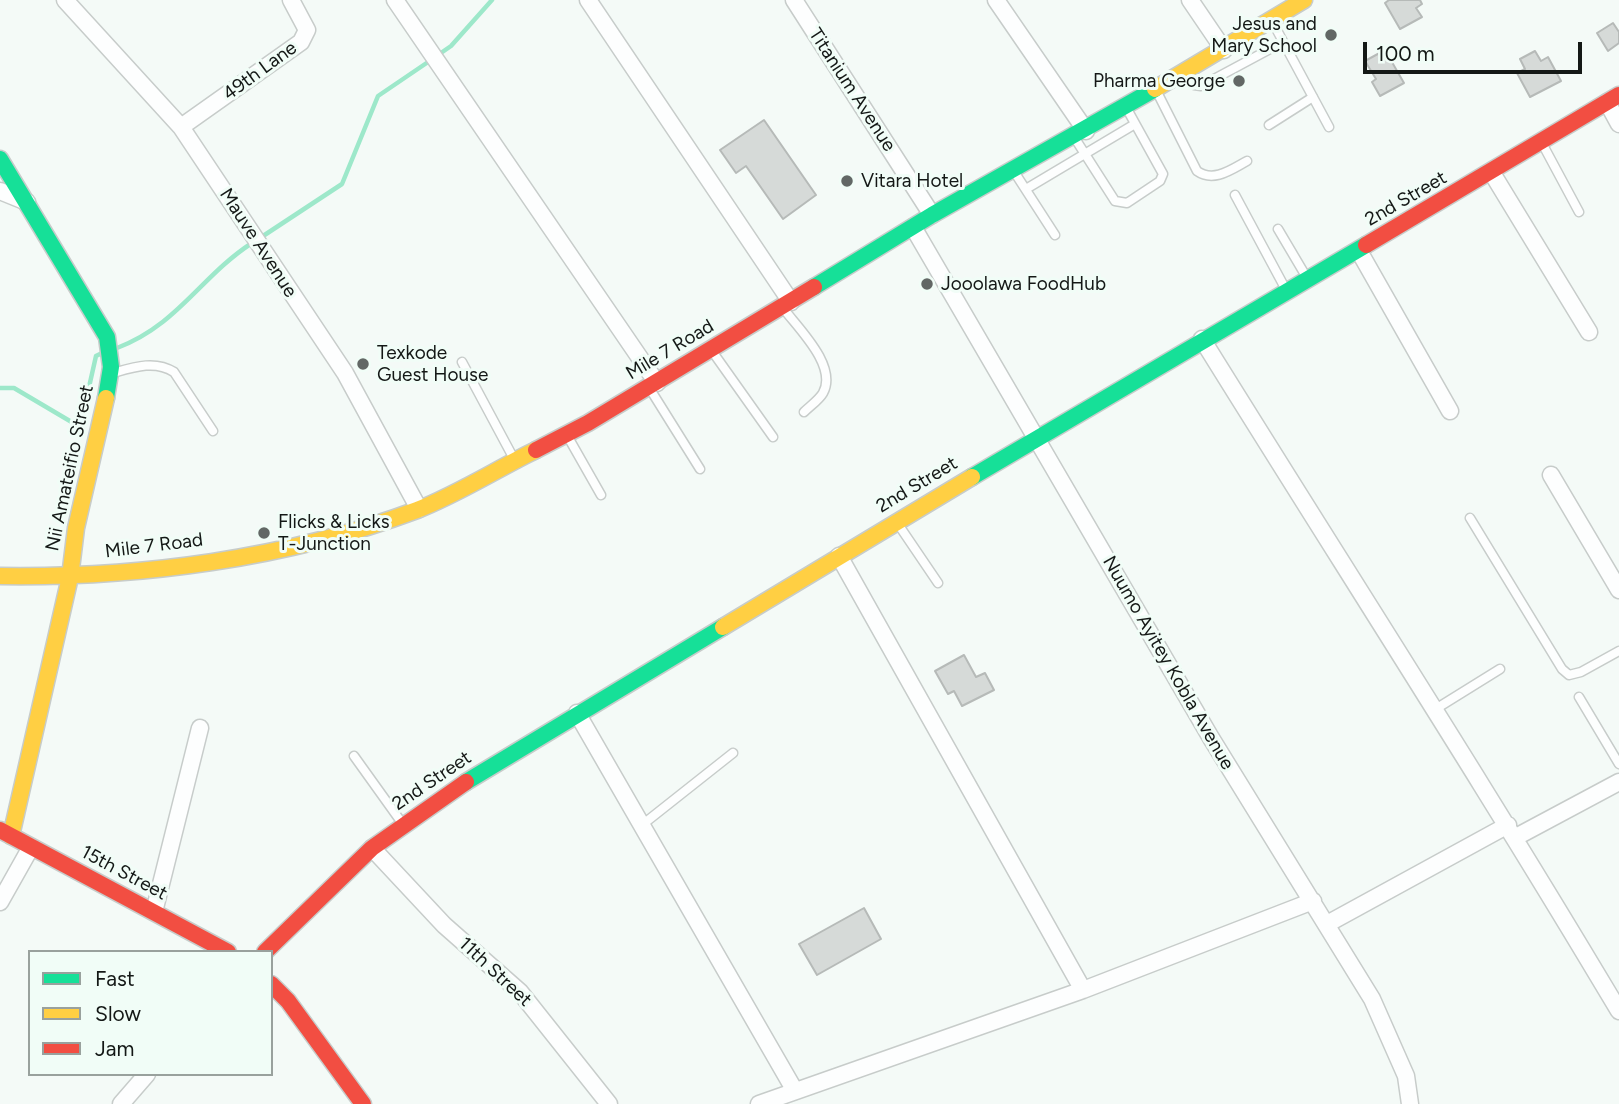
<!DOCTYPE html>
<html>
<head>
<meta charset="utf-8">
<style>
	body { margin:0 }
	#map { position:relative; width:1619px; height:1104px; overflow:hidden; background:#f4faf7; font-family:Figtree,sans-serif }
	canvas { display:block }
	.legend { position:absolute; left:28px; top:950px; width:245px; height:126px; box-sizing:border-box; background:#f1fdf7; border:2px solid #99a19d; margin:0; padding:9px 12px; list-style:none; font-size:21px; color:#141816 }
	.legend li { display:flex; align-items:center; gap:14px; height:35px }
	.legend b { width:35px; border:2px solid #99a19d }
	.scale { position:absolute; left:1363px; top:42px; width:219px; height:32px; box-sizing:border-box; border:4px solid #141816; border-top:0; padding-left:9px; font-size:21px; line-height:24px; white-space:nowrap; color:#141816; -webkit-text-stroke:5px #f1fdf7; paint-order:stroke }
</style>
</head>
<body>
<div id="map">
<canvas width="1619" height="1104"></canvas>
<ul class="legend">
<li><b style="height:9px;background:#16e098"></b>Fast</li>
<li><b style="height:9px;background:#ffcf43"></b>Slow</li>
<li><b style="height:9px;background:#f24e42"></b>Jam</li>
</ul>
<div class="scale">100 m</div>
</div>
<script>
const c = document.querySelector('canvas').getContext('2d');
c.lineJoin = 'round';
function strokePath(path, color, width, dash) { c.strokeStyle = color; c.lineWidth = width; c.lineCap = dash ? 'butt' : 'round'; c.setLineDash(dash || []); c.stroke(path); }
function fillPath(path, color) { c.fillStyle = color; c.fill(path, 'evenodd'); }
function write(font, color, halo, rows, align = 'center') {
  c.font = font + ' Figtree,sans-serif'; c.lineWidth = 6; c.setLineDash([]); c.textBaseline = 'middle'; c.strokeStyle = halo; c.fillStyle = color; for (const [text, x, y, turn = 0] of rows) {
    c.save(); c.translate(x, y); c.rotate((+turn || 0) * Math.PI / 180); c.textAlign = isNaN(turn) ? turn : align; if (halo) c.strokeText(text, 0, 0); c.fillText(text, 0, 0); c.restore();
  }
}
const stream = new Path2D(`
	M438,55l13,-9 41,-46
	M260,238l82,-54 36,-88 53,-36
	M117,348c61,-23 84,-72 135,-105
	M0,388h14l66,39 16,-71 6,-3`);
const building = new Path2D(`
	M1389,0h31l2,4 -6,4 6,9 -22,12 -15,-26z
	M1613,23l6,9v11l-11,8 -11,-18z
	M1385,50l19,33 -24,13 -8,-14 4,-3 -11,-18z
	M1535,51l6,10 7,-4 13,24 -31,16 -13,-24 8,-4 -5,-10z
	M764,120l52,75 -33,24 -37,-53 -10,7 -16,-23z
	M964,655l12,22 9,-4 9,17 -32,16 -8,-15 -6,3 -13,-23z
	M864,908l17,31 -64,36 -18,-31z`);
const lane = new Path2D(`
	M1272,21l57,106
	M1185,73l9,12 7,1 82,-44
	M1157,92l40,79c17,12 35,-2 50,-10
	M1269,125l44,-28
	M1076,140l39,61 12,2 33,-22 3,-7 -36,-65
	M1543,145l36,67
	M1015,173l40,62
	M1026,189l109,-65
	M1235,195l50,93
	M1278,229l29,49
	M783,308c15,20 55,58 40,85 -4,7 -13,13 -19,19
	M712,351l61,86
	M462,362l52,97
	M113,373c21,-6 42,-13 61,-1l39,59
	M650,389l50,80
	M568,437l33,58
	M1470,518l92,151 7,6 12,-3 38,-21
	M898,524l40,59
	M1579,697l40,67
	M1434,710l66,-41
	M354,756l48,67
	M642,825l91,-72`);
const street = new Path2D(`
	M65,0l116,127 164,246 74,136
	M395,0l262,383
	M588,0l203,302
	M794,0l138,215
	M996,0l90,131
	M1190,0l34,50
	M1607,102l12,22
	M181,127l120,-85 6,-12 -16,-30
	M1492,173l97,159
	M0,191l27,11
	M913,227l298,511 161,261 34,77 4,28
	M1359,251l91,160
	M1202,339c139,224 282,445 417,672
	M1551,475l68,115
	M839,556l244,434
	M577,713l218,378
	M1516,837l103,-55
	M372,848l72,77 76,67 89,112
	M0,902l31,-55
	M154,912l46,-184
	M1327,924l181,-99
	M121,1104l26,-30
	M759,1104l324,-114 230,-89`);
const fast = new Path2D(`
	M0,159l107,178 4,30 -5,31
	M814,287l118,-72 223,-126
	M972,477l394,-232
	M466,782l257,-155`);
const slow = new Path2D(`
	M1155,89l149,-89
	M0,576c139,2 286,-17 417,-66 41,-16 80,-41 119,-60
	M723,627l249,-150
	M11,836l59,-259 6,-49 30,-130`);
const jam = new Path2D(`
	M1366,245l253,-150
	M536,450l52,-27 226,-136
	M0,830l228,122
	M265,952l107,-104 94,-66
	M271,984l17,17 75,103`);
const markers = [
	[1331,35,7,"#626765"],
	[1239,81,7,"#626765"],
	[847,181,7,"#626765"],
	[927,284,7,"#626765"],
	[363,364,7,"#626765"],
	[264,533,7,"#626765"]
];
const poiNames = [
	["Jesus and",1317,24,"right"],
	["Mary School",1317,46,"right"],
	["Pharma George",1225,81,"right"],
	["Vitara Hotel",861,181],
	["Jooolawa FoodHub",941,284],
	["Texkode",377,353],
	["Guest House",377,375],
	["Flicks & Licks",278,522],
	["T-Junction",278,544]
];
const streetNames = [
	["49th Lane",260,71,-36],
	["Titanium Avenue",852,90,57],
	["2nd Street",1406,199,-30],
	["Mauve Avenue",258,243,57],
	["Mile 7 Road",670,350,-31],
	["Nii Amateifio Street",70,468,-78],
	["2nd Street",917,485,-31],
	["Mile 7 Road",154,546,-7],
	["Nuumo Ayitey Kobla Avenue",1168,663,60],
	["2nd Street",432,781,-34],
	["15th Street",124,873,28],
	["11th Street",495,972,43]
];
strokePath(stream, '#9de8ca', 4.5);
fillPath(building, '#d6dad8');
strokePath(building, '#b6bab8', 2);
strokePath(lane, '#c7ccca', 11);
strokePath(street, '#c7ccca', 19);
strokePath(fast, '#c7ccca', 19);
strokePath(slow, '#c7ccca', 19);
strokePath(jam, '#c7ccca', 19);
strokePath(lane, '#fdfefe', 8);
strokePath(street, '#fdfefe', 16);
strokePath(fast, '#16e098', 16);
strokePath(slow, '#ffcf43', 16);
strokePath(jam, '#f24e42', 16);
for (const [x, y, r, color] of markers) { const dot = new Path2D(); dot.arc(x, y, r, 0, 2 * Math.PI); c.fillStyle = color; c.fill(dot); strokePath(dot, '#f1fdf7', 2.5); }
write('19px', '#141816', '#f1fdf7', poiNames, 'left');
write('19px', '#141816', '#f1fdf7', streetNames);
</script>
</body>
</html>
